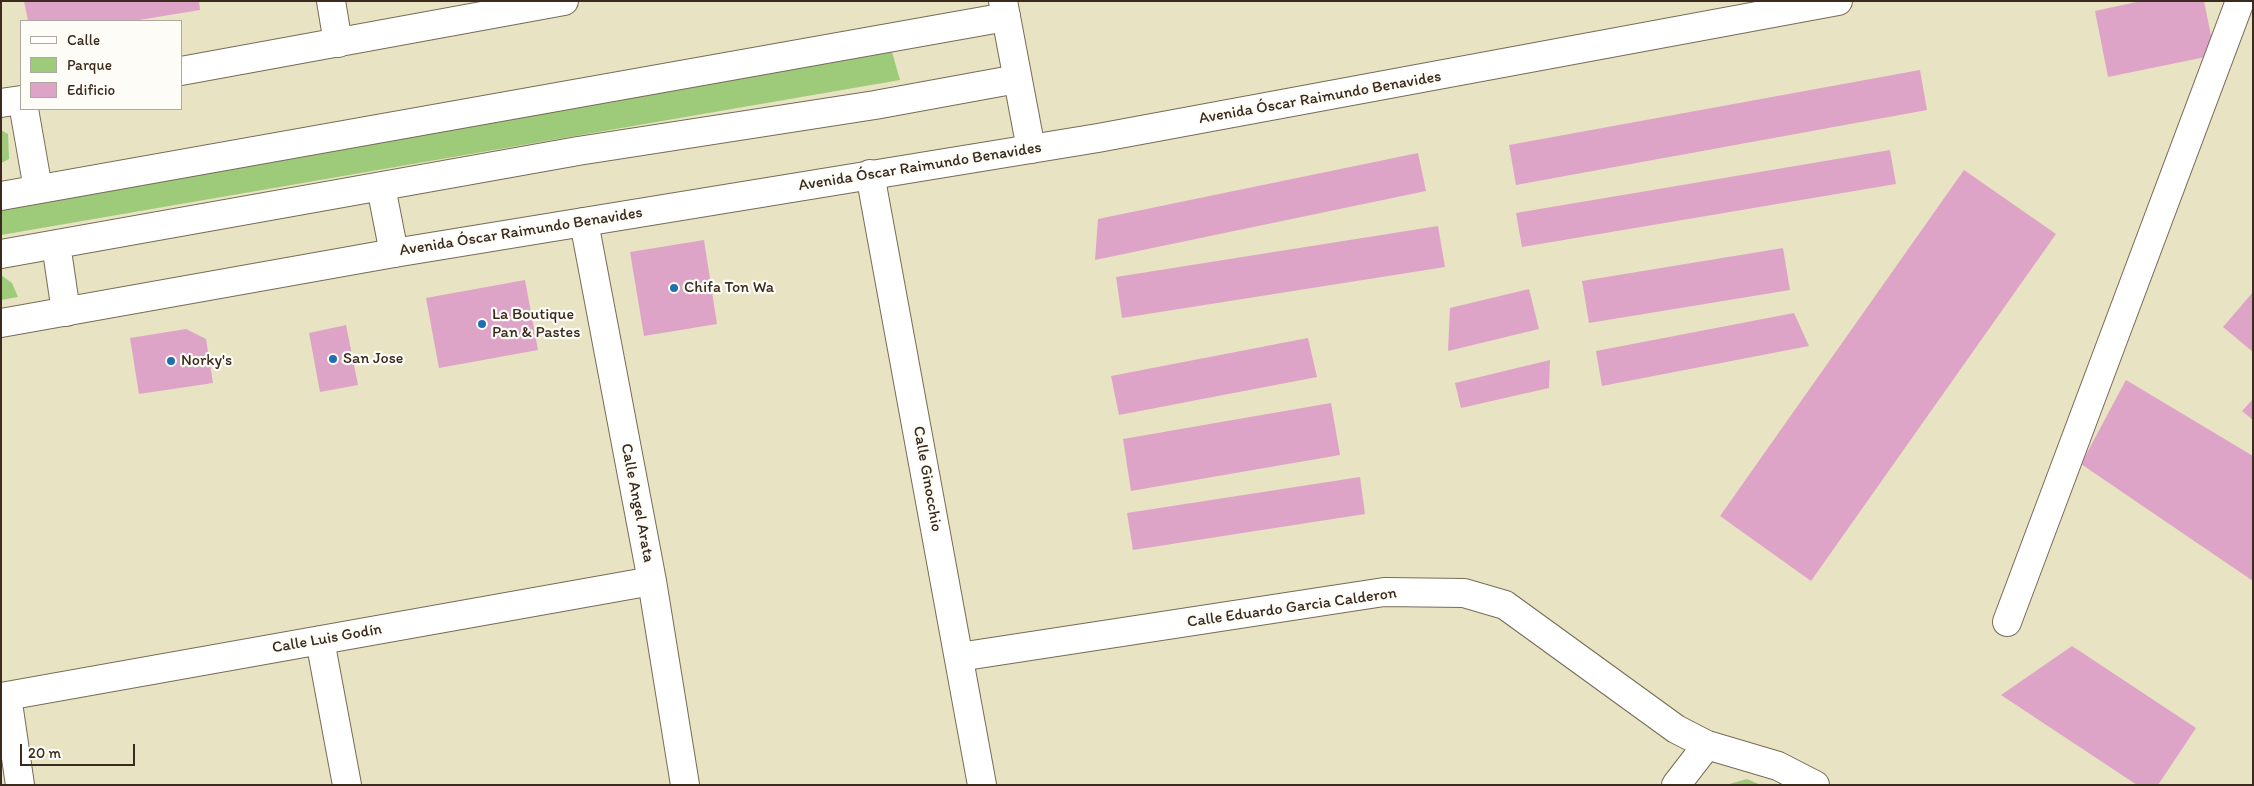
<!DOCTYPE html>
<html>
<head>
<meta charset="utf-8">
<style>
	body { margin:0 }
	#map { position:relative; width:2254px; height:786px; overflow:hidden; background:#e8e3c2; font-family:Itim,sans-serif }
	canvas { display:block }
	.frame { position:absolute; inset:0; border:2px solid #3b2a1e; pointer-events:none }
	.legend { position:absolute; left:20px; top:20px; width:162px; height:90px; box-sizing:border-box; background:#fdfcf7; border:1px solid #afa8a0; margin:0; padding:6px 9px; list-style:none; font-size:15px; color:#3b2a1e }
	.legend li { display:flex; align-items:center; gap:10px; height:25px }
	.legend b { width:25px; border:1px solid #afa8a0 }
	.scale { position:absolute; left:20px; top:744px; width:115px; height:22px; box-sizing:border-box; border:2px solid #3b2a1e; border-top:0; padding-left:6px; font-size:15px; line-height:18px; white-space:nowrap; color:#3b2a1e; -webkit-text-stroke:4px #fdfcf7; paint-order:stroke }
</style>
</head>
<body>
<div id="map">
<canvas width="2254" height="786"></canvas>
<div class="frame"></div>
<ul class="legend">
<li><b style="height:6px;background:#fff"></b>Calle</li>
<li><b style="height:14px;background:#9dcb79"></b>Parque</li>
<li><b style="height:14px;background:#dea4c8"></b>Edificio</li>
</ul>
<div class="scale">20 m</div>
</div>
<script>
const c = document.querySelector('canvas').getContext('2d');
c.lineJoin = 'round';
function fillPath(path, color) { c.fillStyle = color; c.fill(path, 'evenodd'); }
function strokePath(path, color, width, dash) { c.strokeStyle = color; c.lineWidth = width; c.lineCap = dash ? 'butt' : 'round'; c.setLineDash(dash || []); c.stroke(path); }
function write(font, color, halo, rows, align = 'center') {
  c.font = font + ' Itim,sans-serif'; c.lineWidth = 4.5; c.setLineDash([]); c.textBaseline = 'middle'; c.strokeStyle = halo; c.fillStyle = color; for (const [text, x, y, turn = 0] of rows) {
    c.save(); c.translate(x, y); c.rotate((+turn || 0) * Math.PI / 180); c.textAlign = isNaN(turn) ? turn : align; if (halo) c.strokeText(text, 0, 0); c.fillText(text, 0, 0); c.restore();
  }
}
const green = new Path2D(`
	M892,52l8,28 -899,155v-27z
	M1,130l7,4 1,25 -8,4z
	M1,275l11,8 6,14 -17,3z
	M1747,779l14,6h-35z`);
const building = new Path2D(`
	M24,1h175l1,9 -67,11h-105z
	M2141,1h63l11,54 -107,22 -13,-66z
	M1920,70l7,40 -411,75 -7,-40z
	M1890,150l6,34 -374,63 -6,-34z
	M1418,153l8,38 -331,69 3,-41z
	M1964,170l92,64 -245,347 -91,-65z
	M1438,226l7,41 -323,51 -6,-41z
	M704,240l13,84 -73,12 -14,-84z
	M1783,248l7,42 -201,33 -7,-42z
	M525,280l13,70 -99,18 -13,-70z
	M1529,289l10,40 -91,22 2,-43z
	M2253,292v60l-30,-25z
	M1794,313l15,33 -207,40 -6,-35z
	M346,325l12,60 -38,7 -11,-59z
	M186,329l20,10 7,44 -74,11 -9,-56z
	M1308,338l9,39 -198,38 -8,-39z
	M1550,360l-1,28 -88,20 -6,-25z
	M2126,380l127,76v125l-172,-117z
	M2253,399v21l-11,-9z
	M1331,403l9,52 -209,36 -8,-52z
	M1360,477l5,37 -232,36 -6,-37z
	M2072,646l124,82 -38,57h-21l-136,-90z`);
const street = new Path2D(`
	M331,1l7,42
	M1003,1l28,148
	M870,174l112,611
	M584,222l68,359 33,204
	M2007,622l233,-621
	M320,640l27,145
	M959,657l425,-65 80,1 41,12 171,124 31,16 71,21 37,19
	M7,696l13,89
	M1,697l651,-116
	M1676,785l31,-40`);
const secondary = new Path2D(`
	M181,71l383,-70
	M1,103l20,-3
	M1,323l393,-70 704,-115 740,-137`);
const primary = new Path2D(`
	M24,109l14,80
	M381,187l13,66
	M1,196l1005,-179
	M56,244l10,68
	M1,254l577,-103 297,-46 142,-26`);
const markers = [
	[674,288,5,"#1f6fb2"],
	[482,324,5,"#1f6fb2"],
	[333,359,5,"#1f6fb2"],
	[171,361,5,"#1f6fb2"]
];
const streetNames = [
	["Avenida Óscar Raimundo Benavides",1320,98,-10],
	["Avenida Óscar Raimundo Benavides",920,167,-9],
	["Avenida Óscar Raimundo Benavides",521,232,-9],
	["Calle Ginocchio",927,479,80],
	["Calle Angel Arata",637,503,79],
	["Calle Eduardo Garcia Calderon",1292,608,-8],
	["Calle Luis Godín",327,639,-10]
];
const poiNames = [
	["Chifa Ton Wa",684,288],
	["La Boutique",492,315],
	["Pan & Pastes",492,333],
	["San Jose",343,359],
	["Norky's",181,361]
];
fillPath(green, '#9dcb79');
fillPath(building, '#dea4c8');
strokePath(street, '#786b57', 30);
strokePath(secondary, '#786b57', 30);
strokePath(primary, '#786b57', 30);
strokePath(street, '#fff', 28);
strokePath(secondary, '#fff', 28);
strokePath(primary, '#fff', 28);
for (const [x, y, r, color] of markers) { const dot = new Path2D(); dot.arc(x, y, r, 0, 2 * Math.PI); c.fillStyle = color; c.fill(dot); strokePath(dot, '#fdfcf7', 2); }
write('16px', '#3b2a1e', '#fdfcf7', streetNames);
write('16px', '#3b2a1e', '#fdfcf7', poiNames, 'left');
</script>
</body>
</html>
